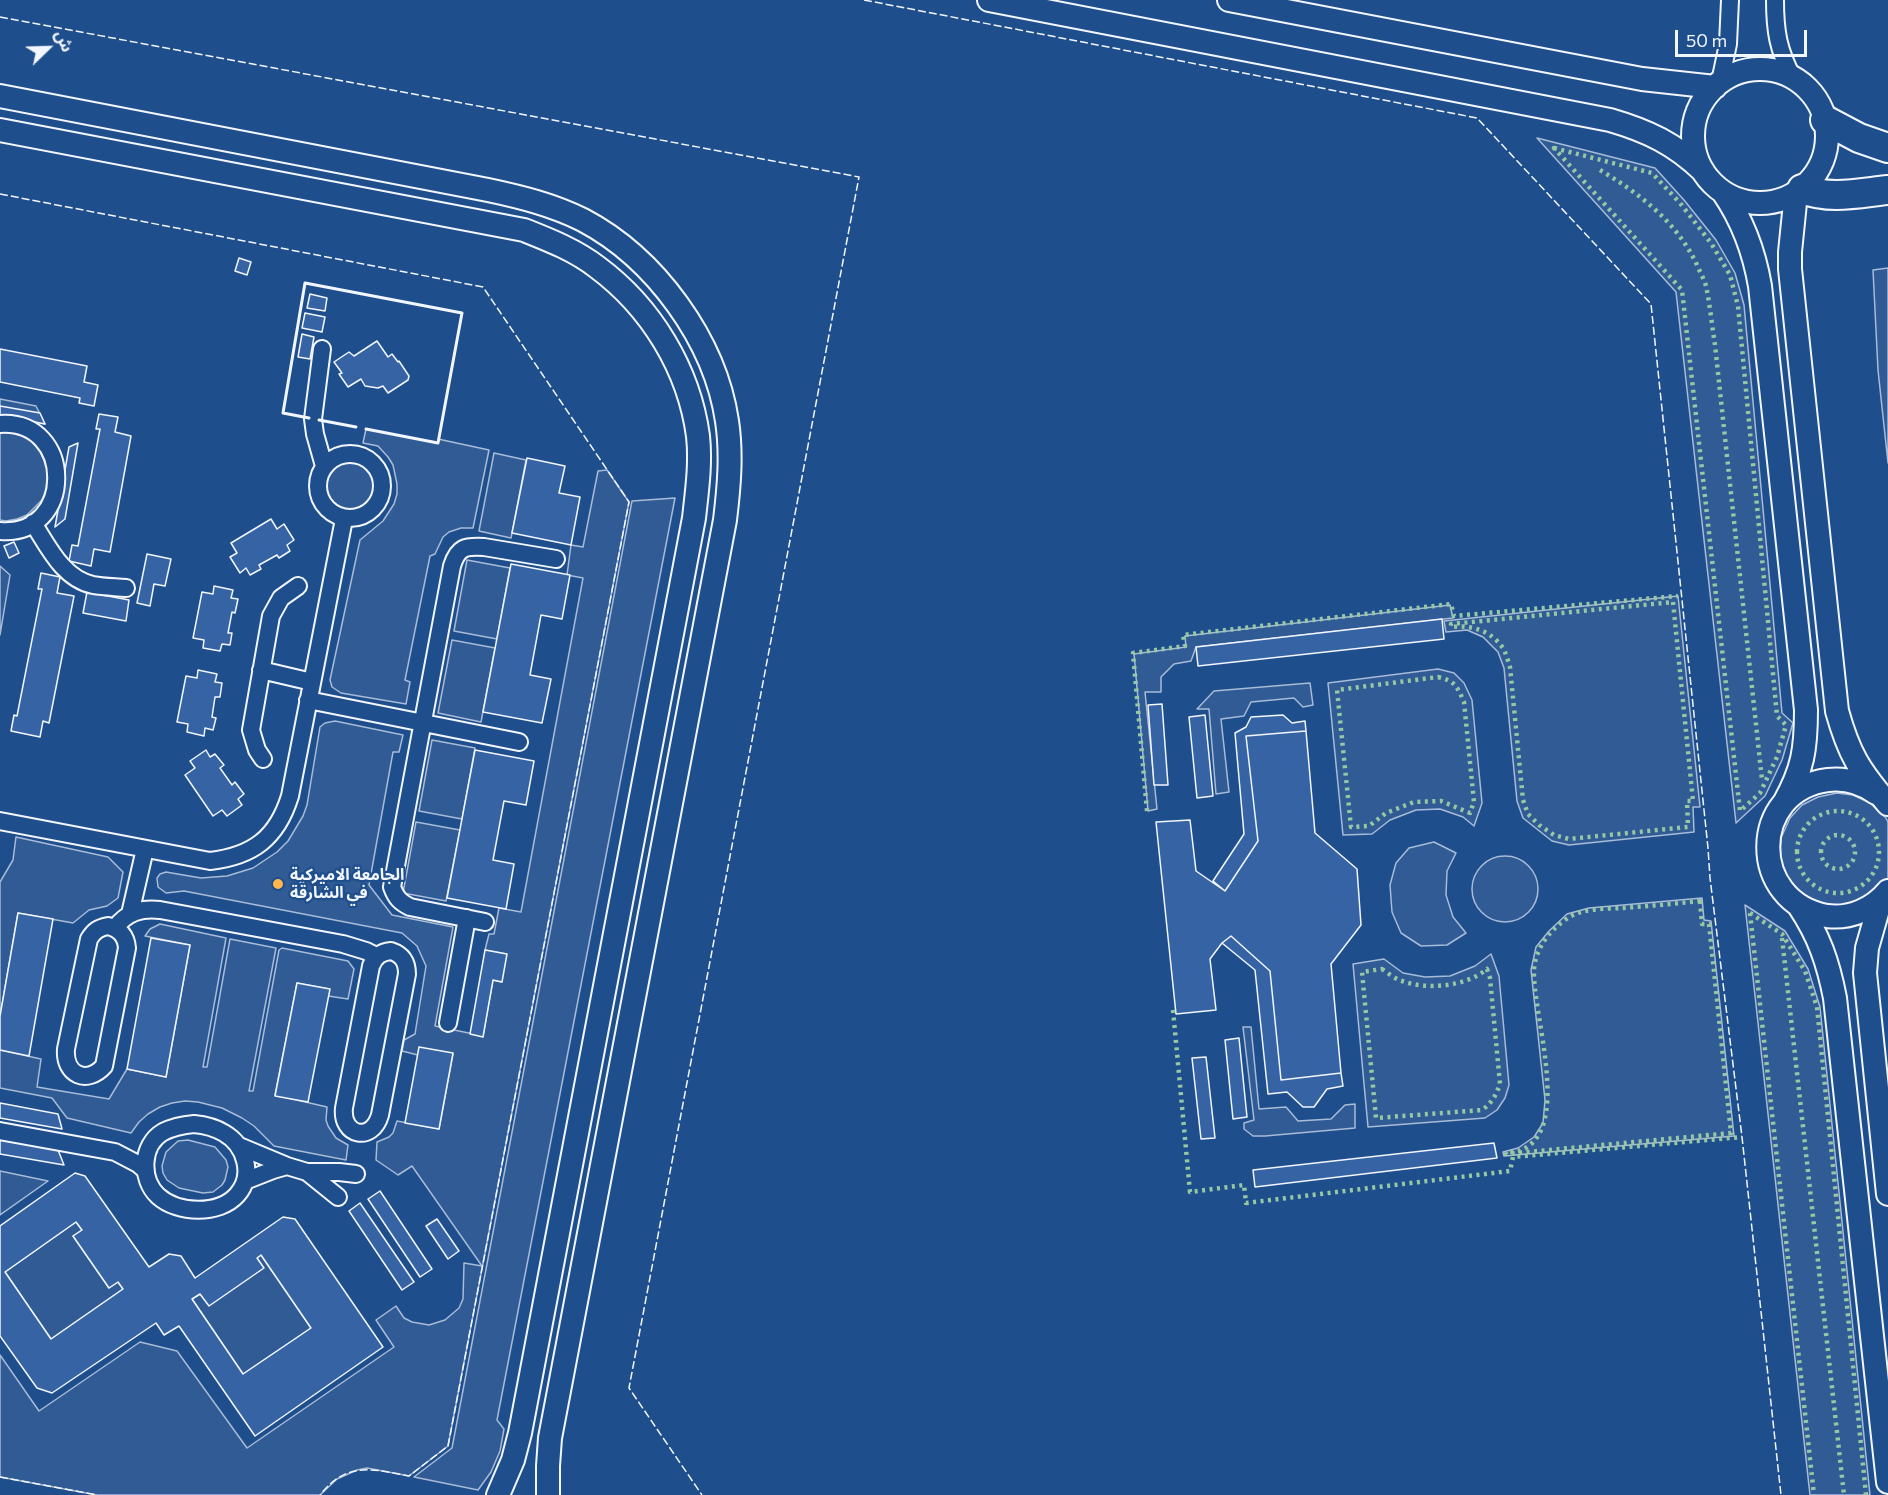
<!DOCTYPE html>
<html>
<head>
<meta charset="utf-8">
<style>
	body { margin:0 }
	#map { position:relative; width:1888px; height:1495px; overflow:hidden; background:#1f4e8c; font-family:Commissioner,"Noto Sans Arabic",sans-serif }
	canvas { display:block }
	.north { position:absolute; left:18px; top:18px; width:60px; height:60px; -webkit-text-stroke:4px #1f4e8c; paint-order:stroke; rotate:67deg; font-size:16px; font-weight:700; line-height:24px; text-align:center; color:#f2f6ff }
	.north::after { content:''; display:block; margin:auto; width:21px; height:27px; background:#f2f6ff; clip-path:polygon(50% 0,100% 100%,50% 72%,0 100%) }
	.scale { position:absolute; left:1675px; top:30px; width:132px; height:27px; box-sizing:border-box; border:3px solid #f2f6ff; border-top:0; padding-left:8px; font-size:18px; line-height:21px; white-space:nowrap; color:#f2f6ff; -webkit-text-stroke:4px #1f4e8c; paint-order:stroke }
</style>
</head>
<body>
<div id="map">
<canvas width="1888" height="1495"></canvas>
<div class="north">ش</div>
<div class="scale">50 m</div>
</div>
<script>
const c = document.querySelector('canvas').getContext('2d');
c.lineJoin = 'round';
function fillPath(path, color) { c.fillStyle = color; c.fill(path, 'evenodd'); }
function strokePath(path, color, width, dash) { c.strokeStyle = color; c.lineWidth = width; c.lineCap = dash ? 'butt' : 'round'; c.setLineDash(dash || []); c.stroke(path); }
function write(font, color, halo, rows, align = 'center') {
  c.font = font + ' Commissioner,"Noto Sans Arabic",sans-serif'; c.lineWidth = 4.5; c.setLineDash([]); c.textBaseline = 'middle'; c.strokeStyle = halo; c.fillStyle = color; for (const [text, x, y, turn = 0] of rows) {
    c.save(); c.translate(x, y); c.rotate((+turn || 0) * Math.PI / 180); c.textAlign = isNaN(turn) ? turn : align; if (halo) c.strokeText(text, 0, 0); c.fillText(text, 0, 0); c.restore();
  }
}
const built = new Path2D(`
	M1537,138l118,30 29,32 32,40 19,33 9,32 38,408 11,10 -11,37 -17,36 -29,27 -60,-531z
	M1888,268v195l-10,-93 -5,-100z
	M0,399l36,7 9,18 -45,-9z
	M366,429l72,14v-4l51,11 -16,78h-12l-12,4 -6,5 -8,17 -5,2 -25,124 5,2 -4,22 -65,-11 -9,-6 -2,-7 30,-140 23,-19 11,-17 3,-10v-10l-4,-19 -5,-8 -10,-11 -15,-3z
	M0,432l12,1 10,3 9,5 8,8 9,20 -2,21 -4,10 -15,15 -10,4 -11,2 -6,-1z
	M494,453l32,7 -15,78 -32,-7z
	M325 486a25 25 0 1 1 50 0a25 25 0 1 1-50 0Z
	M607,470l22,32 -181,944 -39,30 -42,-8 -10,2 -20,9 -17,16h-223l-97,-18v-122l39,56 101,-69 37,9 70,97 147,-101 -18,-27 20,-14 8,12 8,4 17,3 16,-5 14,-12 4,-9 1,-36 18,3 -70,-100 -14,9 -22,-15 1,-18 12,-5 4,-4 4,-12 42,8 14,-75 -35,1 -16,-4 2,-11 11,-6 11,-68 -9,-20 -15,-13 -218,-42 -18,2 -8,-6 -1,-9 3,-4 6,-2 35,6 26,-2 26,-8 24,-16 11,-11 15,-25 4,-11 13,-78 5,-4 10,-2 68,14 -4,17h-6l-24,133 23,30 61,12 -18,99 48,10 10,-56 8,2 5,-28 -21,-4 4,-16h5l5,-26 22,4 62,-334 -16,-3 4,-30 12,2 15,-76z
	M675,498l-178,922 7,9 -4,22 -9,21 -13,18 -64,-13 38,-29 180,-947z
	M467,560l43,8 -13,71 -43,-8z
	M0,566l10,9 -10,60z
	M1678,596l22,211h-7l1,25 -125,13 -17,-4 -29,-23 -6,-17 -13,-133 -6,-16 -15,-15 -16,-7 -21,2 -2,-11z
	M1450,605l3,13 -257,29 -5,14 -17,3 -13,13v15h-16l12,117 -9,2 -14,-157 52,-7 -1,-11z
	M452,640l43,8 -14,74 -43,-9z
	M1438,669l16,4 10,10 8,17 10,103 -8,23 -11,-9 -23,-8 -24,1 -26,10 -18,14 -29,1 -15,-152z
	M1310,683l3,22 -10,2 -9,-9 -43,4 -7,14 -23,3 8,73 -13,2 -7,-85h-12l17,-18z
	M432,740l43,8 -13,71 -43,-8z
	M1837,793l16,2 17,8 16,15 2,4v61l-13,15 -36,13 -36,-12 -19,-25 -4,-16 1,-20 9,-20 12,-13 16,-8z
	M416,822l44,8 -14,71 -43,-8z
	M16,837l92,20 15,15 -5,26 -11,8 -18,4 -16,13 -55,-10 -18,103v-134l13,-22z
	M1434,842l22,11 -9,18 -1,24 7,22 13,16 -19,12 -26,1 -20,-13 -9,-21 -2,-27 6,-22 13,-15z
	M1472 889a33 33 0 1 1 66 0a33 33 0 1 1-66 0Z
	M1702,898l2,22 7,1 23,215 -230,20 -1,-4 15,-4 16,-11 9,-14 2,-23 -14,-130 5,-23 13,-16 18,-17 22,-6z
	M1745,905l40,26 23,38 12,38 50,488h-60z
	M160,924l66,14 -23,129h4l23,-128 46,9 -27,143h4l26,-141 3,-2 66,13 6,8 -6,30 -20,-3 1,-7 -32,-6 -22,112 52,12 -1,13 2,6 8,12 12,7 -2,15 -72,-14 -20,-20 -12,-8 -20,-10 -24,-6 -13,-1 -13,2 -12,4 -12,7 -9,8 -8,11 -64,-15 -15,-20 -52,-10v-38l41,9 -4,28 72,12 18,-30 39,8 24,-132 -45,-9 5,-7z
	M1491,954l8,22 10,109 -4,13 -8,12 -12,8 -117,9 -15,-163 31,-5 19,14 22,4 25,-1 25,-10z
	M1243,1027h8l8,82 27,-2 12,14 33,-2 14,-14 10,-1v24l-90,8h-12l-9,-7v-6l10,-3z
	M188,1140l27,7 11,13 2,7 -3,13 -3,5 -9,7 -10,1 -24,-5 -12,-8 -4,-7 -1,-7 4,-14 12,-11z
	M0,1171l48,10 -48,34z
	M76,1222l6,8 -9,6 36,52 9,-6 5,7 -72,50 -46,-67z
	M261,1255l50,73 -68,46 -51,-75 8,-5 9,11 54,-37 -6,-10z`);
const building = new Path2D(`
	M239,258l12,4 -4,13 -12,-4z
	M310,294l17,4 -2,13 -18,-3z
	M305,313l20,4 -3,15 -20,-4z
	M302,334l12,3 -4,22 -12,-2z
	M377,341l11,16 4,-3 6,8 1,-1 10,15 -1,4 -20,13 -5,-7 -5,2 -13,-2 -4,-7 -13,8 -9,-13 3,-1 -8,-11 15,-10 5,4z
	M0,349l87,17 -3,16 14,3 -4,21 -15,-3 1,-5 -80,-16z
	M0,406l40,7 5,11 -45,-9z
	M99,414l19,3 -3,15 16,4 -21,116 -16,-3 -3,17 -22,-5 3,-16 6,1 22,-117h-4z
	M78,443l-13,76 -10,8 14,-80z
	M527,458l38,8 -6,27 21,4 -9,48 -59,-12z
	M271,519l6,10 7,-5 10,16 -7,5 3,6 -11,7 -2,-3 -18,10 2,4 -11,6 -4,-7 -6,5 -10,-16 7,-4 -6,-10z
	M14,542l5,11 -10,5 -5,-12z
	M147,554l24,5 -6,27 -11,-2 -4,22 -13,-3z
	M511,564l59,11 -8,44 -21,-4 -11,60 21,4 -9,44 -59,-11z
	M41,573l19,4 -3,16 17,3 -25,127 -6,-2 -3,16 -29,-6 3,-16 3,1 25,-127h-4z
	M214,586l19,4 -2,8 7,1 -3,14 -3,-1 -4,21h4l-2,12 -8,-1 -2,7 -17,-3 1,-8 -11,-2 9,-46 11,2z
	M87,592l42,8 -3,21 -43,-8z
	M1442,619l2,20 -246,27 -2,-19z
	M198,670l19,4 -2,8 7,1 -2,14h-5l-3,20 4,1 -3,12 -8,-2 -1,8 -17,-4 1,-8 -11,-2 9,-46 11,2z
	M1162,704l6,81h-14l-6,-80z
	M1205,715l8,81 -16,2 -8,-81z
	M1283,715l9,8 13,-2 1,10 -60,5 12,105 -33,50 -12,-10 31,-47 -9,-101 11,-6 5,-10z
	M1306,731l9,102 42,36 4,56 -30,39 10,109 -60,7 -11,-109 -39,-35 -9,7 -12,16 6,51 -40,4 -20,-192 34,-2 6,51 29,20 33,-50 -12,-105z
	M206,750l4,7 5,-3 9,11 -4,3 12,17 3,-3 9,12 -6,5 4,6 -15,11 -5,-6 -9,6 -28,-41 10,-7 -5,-7z
	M475,750l59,11 -8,44 -22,-4 -11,59 21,4 -8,45 -59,-11z
	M18,913l35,6 -24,137 -29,-6v-34z
	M1231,936l39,35 11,109 60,-7 2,13 -16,3 -13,18h-11l-16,-15 -19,2 -13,-124 -33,-27z
	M151,938l39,7 -24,132 -39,-8z
	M485,950l22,4 -5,28 -9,-2 -10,57 -13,-3z
	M297,983l33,6 -22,113 -33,-6z
	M1239,1038l8,79 -14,2 -8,-79z
	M419,1047l34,6 -14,76 -34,-6z
	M1206,1057l9,81 -14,1 -9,-81z
	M0,1103l58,11 4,15 -62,-11z
	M0,1138l58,12 6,15 -64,-11z
	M1494,1143l3,15 -242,29 -2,-17z
	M75,1173l10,3 64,91 20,-13 12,2 14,22 88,-61 12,2 88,128 -128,89 -76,-110 -15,9 -8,-12 -104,70 -15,-5 -37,-52v-110zM76,1222l6,8 -9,6 36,52 9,-6 5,7 -72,50 -46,-67zM261,1255l50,73 -68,46 -51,-75 8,-5 9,12 55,-38 -7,-10z
	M380,1191l52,78 -12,8 -52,-78z
	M360,1203l54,79 -12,8 -53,-79z
	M437,1219l22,32 -11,8 -22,-33z`);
const street = new Path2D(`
	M1775,0c0,31 3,50 18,78
	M1720,82l8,-38 2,-44
	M322,349l-9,70 2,15 9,32
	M0,424c75,-5 75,113 0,107
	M318 486a32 32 0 1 1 64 0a32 32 0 1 1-64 0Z
	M33,523c15,23 30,56 60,62 11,2 22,2 33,3
	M261,670l51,12
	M308,700l211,42
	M263,759l-6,-9 -6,-20 20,-114 10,-18 17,-12
	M0,821l210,40c43,-5 67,-23 80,-65l54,-277
	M130,914l15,-65
	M485,922l-75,-15c-10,-5 -14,-9 -18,-20l60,-321c6,-19 13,-20 32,-19l72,12
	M108,926c12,3 18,10 19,22l-23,118c-17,19 -40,9 -38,-17l23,-110c5,-8 9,-11 19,-13z
	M115,928c12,-16 26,-20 45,-18l183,34 23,7 10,5
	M391,951c12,4 16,11 16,23l-27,141c-8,28 -39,21 -36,-7l27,-142c4,-10 10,-14 20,-15z
	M448,1023l19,-105
	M194,1124c11,1 20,3 30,9 21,12 31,42 13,62 -18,20 -59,19 -79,1 -18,-17 -17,-51 5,-64 10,-5 19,-7 31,-8z
	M0,1131l115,21 23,12 7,6
	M239,1146l48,20 20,6h32l17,2
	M307,1172l31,25
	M245,1181l28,-11 14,-4`);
const secondary = new Path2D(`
	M989,0l621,120c38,11 65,24 93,51
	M1229,0l413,79 73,8
	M1693 136a67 67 0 1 1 134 0a67 67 0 1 1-134 0Z
	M0,96l488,94c33,7 65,15 95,30 72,38 132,120 144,201 5,33 2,66 -2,99l-175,918 -2,28v29
	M0,130l524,100c25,10 51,20 73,37 54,40 92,102 101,169 3,27 -1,55 -4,82l-174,915 -7,27 -15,35
	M1723,192c20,29 31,59 37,94l46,424c0,39 -3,59 -22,93
	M1796,193l-6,59v17l47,442c12,43 22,59 51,93
	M1876,793c-14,-10 -31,-15 -48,-13 -79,10 -80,122 -1,136 23,3 46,-7 61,-25
	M1881,899l-14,49 -2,25 23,221
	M1799,906c20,30 29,56 36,92l53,484`);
const highway = new Path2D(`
	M1825,120l34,18 29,10
	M1802,189c28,11 57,4 86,1`);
const hedge = new Path2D(`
	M1554,148l98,25 28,30 31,40 19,32 8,31 39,410 9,9 -9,32 -17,36 -20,18 -58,-521z
	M1600,170c40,24 77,52 97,95 3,7 7,14 9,21 4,19 6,40 9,59l47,435
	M1673,602l20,199h-6l1,26 -119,12 -15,-4 -15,-10 -11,-11 -5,-14 -13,-133c-2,-6 -4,-14 -7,-19 -13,-18 -31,-23 -52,-21v-3z
	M1438,677c17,4 19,9 26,25l10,100 -4,11 -29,-12 -27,1 -28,11 -17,13 -18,1 -14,-137z
	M1147,811l-14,-158 52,-7 -2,-11 268,-31 3,12 224,-20
	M1797 852a41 41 0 1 1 82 0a41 41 0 1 1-82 0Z
	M1821 852a17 17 0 1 1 34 0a17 17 0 1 1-34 0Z
	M1700,901l2,23h7l22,209 -225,21v-2c4,0 10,0 13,-1 55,-19 13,-138 15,-181 1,-21 16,-41 34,-52 14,-10 37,-9 54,-10 26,-2 52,-4 78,-7z
	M1750,913l32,21 23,37 12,36 49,488
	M1750,913l64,582
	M1782,938l62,557
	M1382,969c6,4 13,10 20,12 26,9 63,6 85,-12l3,9 10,106c-4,11 -8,19 -18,26l-106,8 -14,-146z
	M1173,1010l17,182 54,-7 2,18 264,-32 3,-14 229,-20`);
const fence = new Path2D(`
	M864,0l613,118 174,186 57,544 2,30 32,259 39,358
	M0,17l859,160 -230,1211 73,107
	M0,194l483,93 146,215 -181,944 -39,30c-37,-7 -62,-15 -89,19
	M0,1477l97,18`);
const wall = new Path2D(`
	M309,418l-26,-5 22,-130 157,30 -24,130 -72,-14
	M319,420l37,7`);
const markers = [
	[278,884,6,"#ffb74d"]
];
const poiNames = [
	["الجامعة الاميركية",290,875],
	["في الشارقة",290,893]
];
fillPath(built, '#305b95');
strokePath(built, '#a8bbd7', 1.5);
fillPath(building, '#3563a3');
strokePath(building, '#f2f6ff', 1.5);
strokePath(street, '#f2f6ff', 20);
strokePath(secondary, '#f2f6ff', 26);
strokePath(highway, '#f2f6ff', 32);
strokePath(street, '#1f4e8c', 16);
strokePath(secondary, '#1f4e8c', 22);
strokePath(highway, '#1f4e8c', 28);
strokePath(hedge, '#97c8a6', 4.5, [3, 4.5]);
strokePath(fence, '#f2f6ff', 1.5, [8, 3]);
strokePath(wall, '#f2f6ff', 3);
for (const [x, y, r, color] of markers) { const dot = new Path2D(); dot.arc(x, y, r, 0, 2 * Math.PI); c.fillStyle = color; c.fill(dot); strokePath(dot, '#1f4e8c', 2); }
write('bold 16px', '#f2f6ff', '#1f4e8c', poiNames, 'left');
</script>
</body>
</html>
